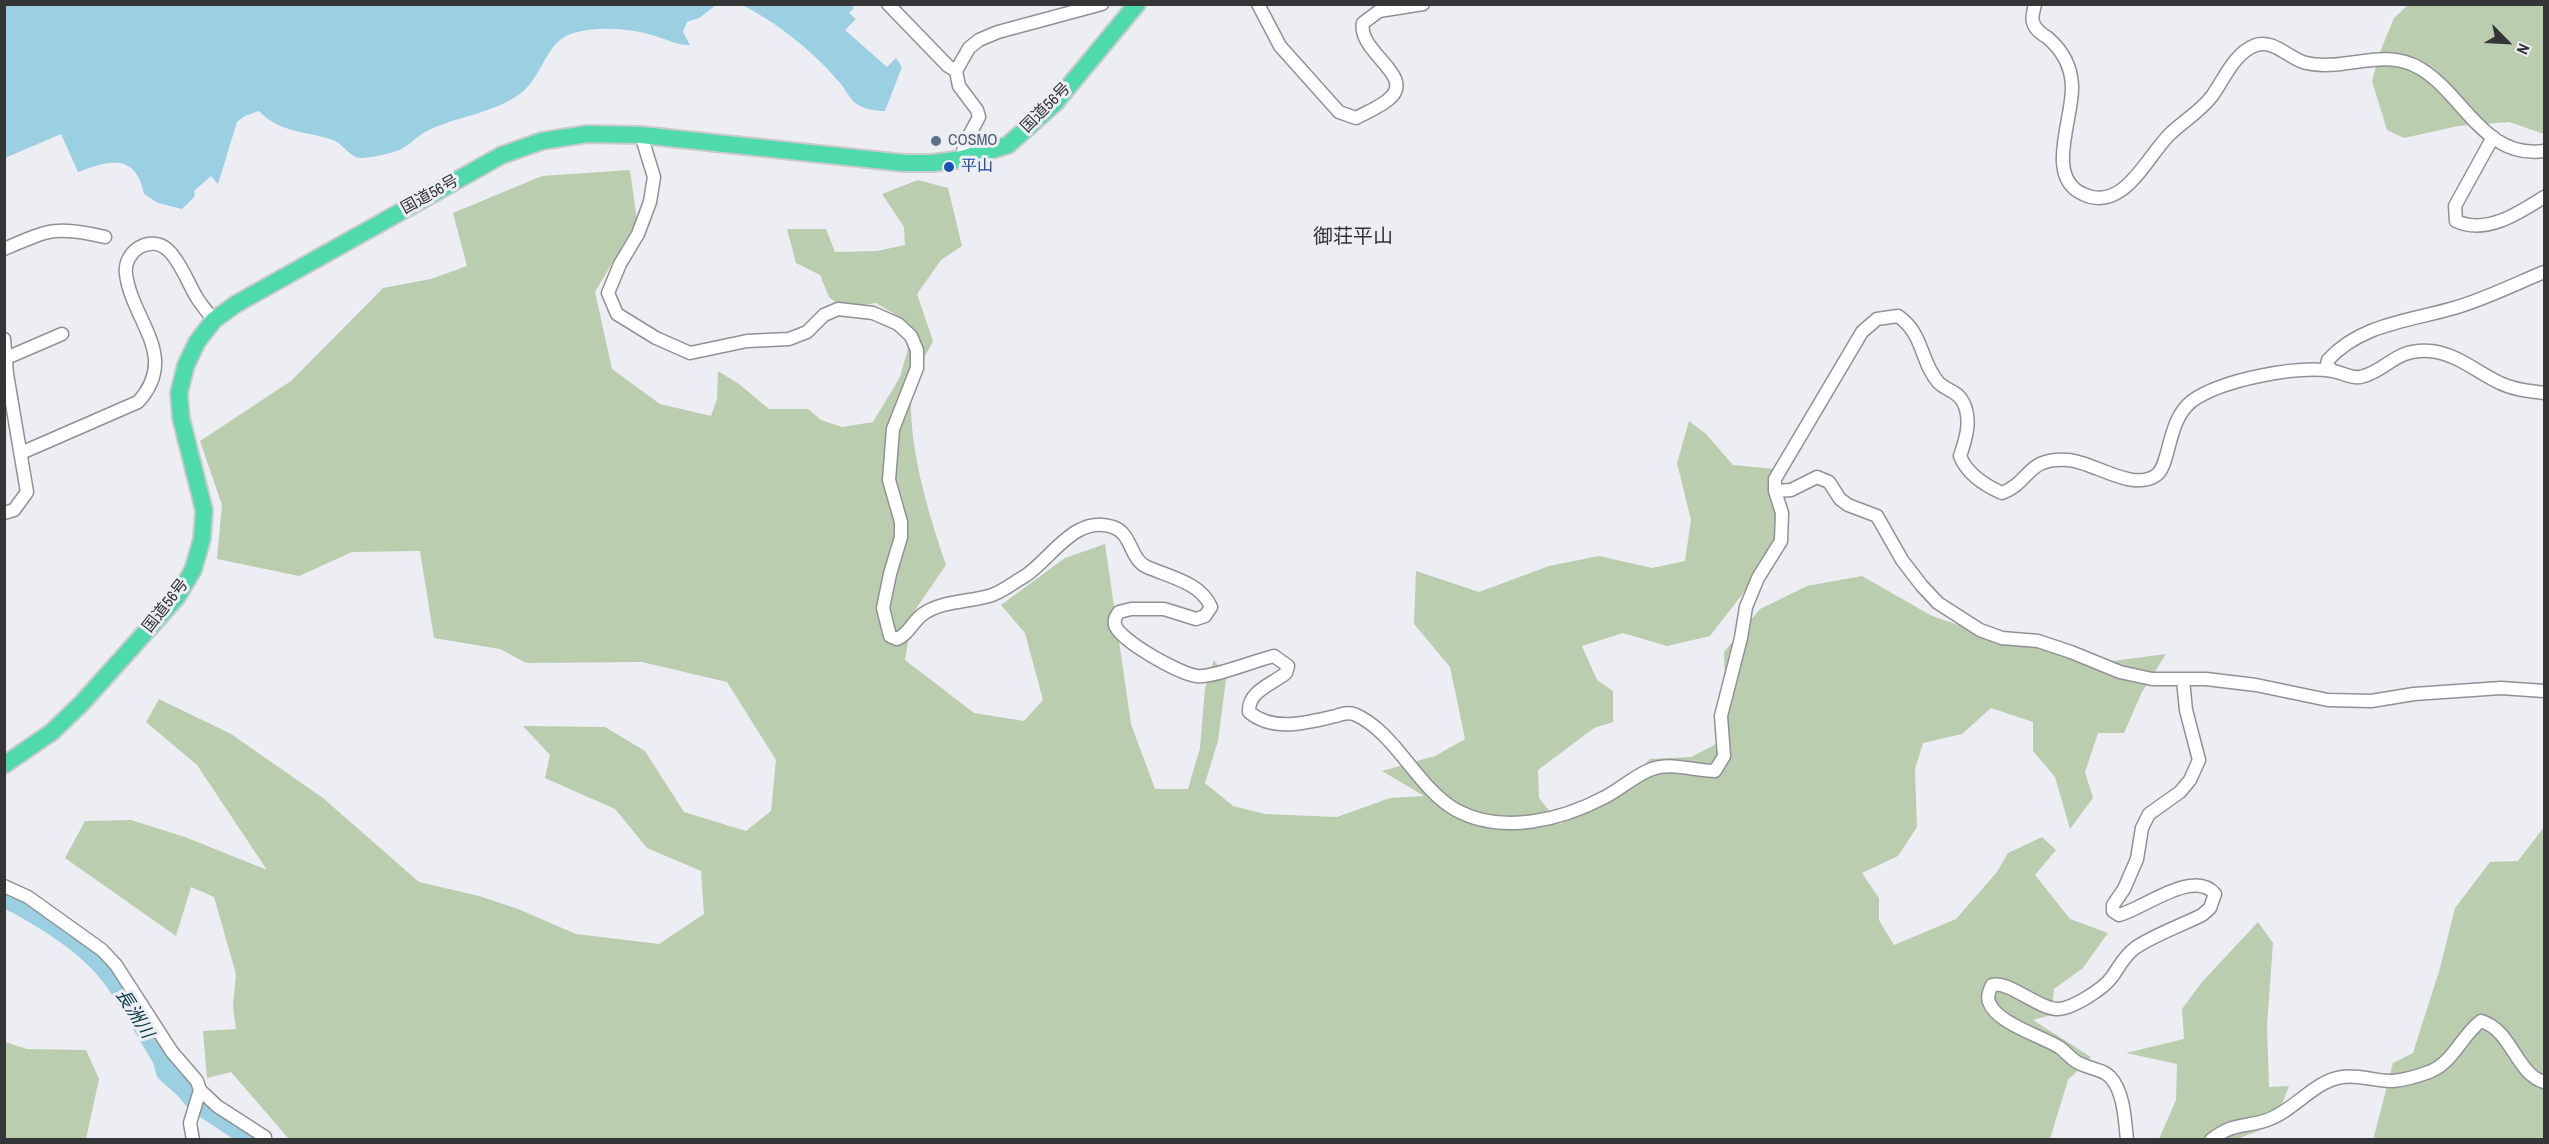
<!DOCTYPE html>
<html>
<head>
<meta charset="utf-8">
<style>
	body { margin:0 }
	#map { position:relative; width:2549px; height:1144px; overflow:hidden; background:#edeef3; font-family:"Archivo Narrow",sans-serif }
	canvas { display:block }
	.frame { position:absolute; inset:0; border:6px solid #343536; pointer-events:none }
	.north { position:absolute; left:2477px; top:12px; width:60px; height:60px; -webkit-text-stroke:4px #edeef3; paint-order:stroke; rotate:114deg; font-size:16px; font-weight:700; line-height:24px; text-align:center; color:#343536 }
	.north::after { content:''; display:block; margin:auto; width:21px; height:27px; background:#343536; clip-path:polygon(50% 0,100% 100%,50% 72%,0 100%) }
</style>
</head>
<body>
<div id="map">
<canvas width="2549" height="1144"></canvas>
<div class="frame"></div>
<div class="north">N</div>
</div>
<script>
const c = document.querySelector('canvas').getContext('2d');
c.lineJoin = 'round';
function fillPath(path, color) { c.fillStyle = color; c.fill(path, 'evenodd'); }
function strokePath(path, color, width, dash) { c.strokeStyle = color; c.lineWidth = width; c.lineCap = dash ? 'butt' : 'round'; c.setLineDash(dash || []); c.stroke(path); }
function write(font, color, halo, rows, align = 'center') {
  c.font = font + ' "Archivo Narrow","Noto Sans JP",sans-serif'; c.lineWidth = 6; c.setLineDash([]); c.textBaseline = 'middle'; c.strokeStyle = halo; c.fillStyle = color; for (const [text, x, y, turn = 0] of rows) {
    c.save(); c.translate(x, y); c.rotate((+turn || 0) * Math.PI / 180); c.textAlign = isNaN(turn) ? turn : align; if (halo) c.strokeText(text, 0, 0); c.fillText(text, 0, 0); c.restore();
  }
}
const green = new Path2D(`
	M2408,5h136v129l-35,-12 -51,4 -54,12 -17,-8 -15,-49 8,-29 14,-34z
	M630,170l7,51 -42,71 17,77 48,35 51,12 6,-17 1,-28 21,13 30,25h39l13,11 21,7 31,-5 27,-45 8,-29 -7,-30 -25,-15 -32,6 -15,-12 -9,-22 -24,-12 -9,-34h39l9,23 42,-1 28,-6 -1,-18 -22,-33 36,-14 30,8 14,58 -21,14 -24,34 16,47c-6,13 -18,29 -20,42 -9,53 16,132 33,182l-33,48 -8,47 69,53 50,8 19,-21 -18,-67 -24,-28 64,-47 40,-14 26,180 24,65h33l12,-41 5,-60 9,-28 12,19 -8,62 -13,42 28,23 32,8 72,3 53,-19 34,-2 -42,-25 53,-15 30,-17 -15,-72 -36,-43 2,-53 63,21 70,-26 50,-10 53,12 33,-7 6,-41 -14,-57 12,-42 17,13 27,31 42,4 5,33 -8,54 -62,80 -43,10 -44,-13 -41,13 15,34 16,11v31l-19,6 -56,42 1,28 21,26 45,-24 45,-41 41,-2 35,-18 -2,-87 36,-43 47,-23 55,-10 70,40 71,24 102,22 61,-8 -24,38 -18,41h-26l-13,39 8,26 -23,31 -15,-52 -22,-26v-29l-42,-14 -29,26 -39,9 -8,26 2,58 -19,29 -36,17 17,25v22l15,25 62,-26 41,-47 11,-19 34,-16 14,13 -21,25 35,44 38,14 -25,35 -29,21 -3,26 -18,5 58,37 -23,23 -18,59h-1761l-58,-67 -24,6 -4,-47 33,-2 -3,-23 3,-32 -22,-77 -23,-10 -15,49 -111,-78 20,-37 46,-1 54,17 82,33 -70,-105 -51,-43 13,-23 72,35 92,64 96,84 60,14 39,13 58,25 83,10 45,-30 -3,-43 -54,-23 -32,-39 -70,-31 5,-23 -27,-29 82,1 40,24 39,61 62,19 25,-20 5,-51 -49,-78 -85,-20 -116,1 -26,-14 -66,-11 -14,-87 -68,1 -53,24 -82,-17 5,-54 -22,-64 91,-60 92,-93 48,-9 36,-13 -14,-53 89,-37z
	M2544,827v312l-171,1 20,-77 20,-10 27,-85 15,-60 35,-46 28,-1z
	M2258,922l15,21 -6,83 2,61 20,-1 -15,39 -37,14h-78l17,-39 1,-36 -51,-11 58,-14 -2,-30 20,-27z
	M5,1042l22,7 59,1 13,29 -13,60h-81z`);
const water = new Path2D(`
	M374,4l342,1 -17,13 -12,4 -4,10 7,13c-14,0 -22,-5 -35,-9 -24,-8 -66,-11 -89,0 -21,11 -25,42 -45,57 -28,21 -65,23 -96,39 -9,5 -16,14 -26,18 -10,4 -25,7 -36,8 -13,1 -19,-14 -30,-18 -26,-9 -54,-7 -74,-29l-14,5 -8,6 -19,62 -7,-8 -17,15 1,5 -13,13 -24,-6 -14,-9c-8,-41 -35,-34 -66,-22l-17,-38 -56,24v-153z
	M742,5h109l3,3 -5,5 7,6 -11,11 42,37 9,-9 6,9 -17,44c-10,0 -23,-2 -31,-9 -5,-5 -9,-13 -14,-19 -26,-31 -62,-60 -98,-78z`);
const river = new Path2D(`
	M4,897c36,18 83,47 107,79 19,25 34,55 51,82l4,14 17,15 14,16 56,37`);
const minor = new Path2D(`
	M888,4l60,62 8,5
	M1258,4l22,42 59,66 17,6c11,-6 24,-11 33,-19 28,-23 -32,-47 -26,-76l16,-12 44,-7
	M2035,4c-1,6 -4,13 -2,18 2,8 9,12 15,16 15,13 23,28 24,47 2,32 -28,92 11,109 40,19 63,-36 86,-59 14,-14 31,-23 43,-39 13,-18 22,-43 44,-51 17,-6 34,14 50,18 39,9 78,-17 115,6 43,26 63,90 123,82
	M641,135l13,42 -4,25 -12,32 -18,30 -12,29 9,21 39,24 34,15 57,-12 42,-2 18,-7 17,-17 14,-6 35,4 25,11 13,12 6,14v18l-24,61 -4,51 12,42v15l-11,37 -7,34 7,28 7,3c12,-5 16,-18 26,-25 18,-13 45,-12 66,-18 12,-3 25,-14 36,-20 26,-17 50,-62 88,-49 19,6 17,33 34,40 23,10 54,16 64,40l-6,9 -9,3 -32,-10h-33l-12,3c-3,4 -5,7 -4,13 5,16 65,49 82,51 16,2 59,-16 77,-20l14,10 -2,7c-15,12 -38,18 -37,39 25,21 59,10 87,4 6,-2 12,-4 18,-2 41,17 63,74 102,96 46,25 106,10 149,-13 16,-8 30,-22 47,-28 21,-7 42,2 63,2l9,-15 -3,-40 20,-78 5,-31 12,-29 23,-37 1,-28 -7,-22v-12l87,-147 15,-13 21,-3c26,18 22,45 40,66 7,8 20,9 25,20 9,17 3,37 -3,54 7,18 24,29 42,37 29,-11 24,-36 66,-33 26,2 63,31 87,16 16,-9 11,-55 37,-75 29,-21 105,-36 141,-30 11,2 20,9 31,5 25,-8 33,-28 66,-25 26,2 48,22 70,32 14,7 30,8 44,10
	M2493,137l-38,69 1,15c30,14 63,-8 88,-24
	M962,159l2,-14 15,-28 -2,-7 -18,-24 -3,-15 13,-23 10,-8 19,-8 104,-28
	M4,249c44,-19 53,-24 101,-12
	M4,339l3,35 20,118 -13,18 -10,3
	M4,359l58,-25
	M2333,371l-6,-6 1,-5c33,-36 81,-39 126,-52 31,-9 61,-24 90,-36
	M21,453l117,-51c42,-46 -6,-81 -12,-128 -3,-23 25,-41 43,-23 12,12 19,32 28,47 5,8 11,15 17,22
	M1775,491l16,-1 26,-13 12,5 11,17 8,6 29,11 25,44 20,26 16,17 42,27 22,8 36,3 33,11 49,20 32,7h54l50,6 72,15 43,1 43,-7 87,-6 43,3
	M4,886l24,11 74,53 14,15 56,87 25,29 3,9 17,16 48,31v3
	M193,1140l-3,-17 10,-33
	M2127,1140c-2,-19 -3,-49 -17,-63 -7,-8 -24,-9 -33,-15 -7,-4 -12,-11 -18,-15 -18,-11 -63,-24 -70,-45 -2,-5 1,-13 3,-17 17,-4 44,22 64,24 15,1 47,-20 56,-32 7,-10 12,-21 23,-29 19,-13 45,-22 67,-33l8,-7 5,-14c-21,-26 -72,15 -96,21l-6,-4v-6l11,-16 13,-30 5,-31 7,-14 31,-22 10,-12 9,-20 -13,-50 -3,-30
	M2211,1140c23,-18 32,-12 56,-20 27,-9 47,-39 75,-43 17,-3 34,5 51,4 12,-1 25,-5 36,-9 24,-9 32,-36 52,-51 31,9 35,53 63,61`);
const highway = new Path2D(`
	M4,765l48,-33 30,-29 95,-106 16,-27 9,-31 2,-29 -23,-92 -2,-25 7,-28 11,-23 17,-22 22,-16 266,-149 40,-14 45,-7 54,1 263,28h29l29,-4 46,-14 47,-42 82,-99`);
const markers = [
	[936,141,6,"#5c6f8a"],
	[949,167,6,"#1a4fb4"]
];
const streetNames = [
	["国道56号",1046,108,-45],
	["国道56号",430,195,-29],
	["国道56号",166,606,-52]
];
const serviceNames = [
	["COSMO",948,141]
];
const transitNames = [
	["平山",961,167]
];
const waterNames = [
	["長洲川",134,1014,58]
];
const quarterNames = [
	["御荘平山",1353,238]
];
fillPath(green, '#bacdae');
fillPath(water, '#9bcfe2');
strokePath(river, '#9bcfe2', 20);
strokePath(minor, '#909196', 15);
strokePath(highway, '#cacacb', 20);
strokePath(minor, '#fff', 12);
strokePath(highway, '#4fdaac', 16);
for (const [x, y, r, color] of markers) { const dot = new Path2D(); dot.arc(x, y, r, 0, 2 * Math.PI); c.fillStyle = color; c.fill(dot); strokePath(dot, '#edeef3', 2); }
write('16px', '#343536', '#edeef3', streetNames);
write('16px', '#4e5e75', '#edeef3', serviceNames, 'left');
write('16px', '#164399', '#edeef3', transitNames, 'left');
write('italic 18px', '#0a3a48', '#edeef3', waterNames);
write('20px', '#313235', '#edeef3', quarterNames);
</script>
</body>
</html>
